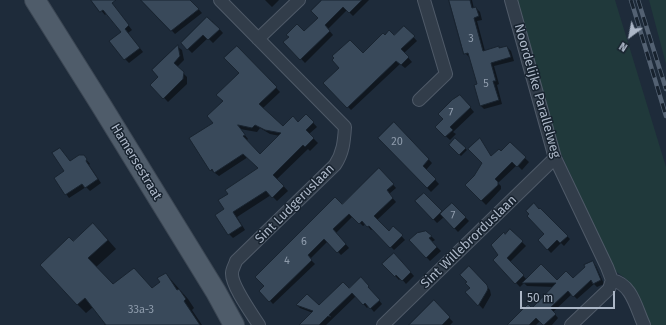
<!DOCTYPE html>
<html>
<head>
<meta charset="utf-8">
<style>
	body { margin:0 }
	#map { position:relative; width:666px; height:325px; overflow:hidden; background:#1e2b3a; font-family:"Fira Sans",sans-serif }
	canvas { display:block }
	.north { position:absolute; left:610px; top:16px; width:40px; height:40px; -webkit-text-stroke:3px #17222e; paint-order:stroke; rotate:212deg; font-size:11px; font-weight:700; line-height:16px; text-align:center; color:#acb7c7 }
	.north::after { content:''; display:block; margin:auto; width:14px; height:18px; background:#acb7c7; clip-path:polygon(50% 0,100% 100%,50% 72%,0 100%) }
	.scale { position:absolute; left:520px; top:291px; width:95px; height:18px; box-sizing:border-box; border:2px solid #acb7c7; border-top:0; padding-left:5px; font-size:12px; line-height:14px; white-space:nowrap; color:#acb7c7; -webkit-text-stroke:3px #17222e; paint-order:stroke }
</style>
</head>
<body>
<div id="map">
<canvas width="666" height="325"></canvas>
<div class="north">N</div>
<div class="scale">50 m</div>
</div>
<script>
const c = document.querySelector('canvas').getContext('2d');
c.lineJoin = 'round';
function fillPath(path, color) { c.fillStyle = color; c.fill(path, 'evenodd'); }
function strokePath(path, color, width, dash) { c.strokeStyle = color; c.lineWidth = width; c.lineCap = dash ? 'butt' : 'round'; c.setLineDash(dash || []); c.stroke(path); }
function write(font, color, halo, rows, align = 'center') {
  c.font = font + ' "Fira Sans",sans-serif'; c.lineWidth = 3; c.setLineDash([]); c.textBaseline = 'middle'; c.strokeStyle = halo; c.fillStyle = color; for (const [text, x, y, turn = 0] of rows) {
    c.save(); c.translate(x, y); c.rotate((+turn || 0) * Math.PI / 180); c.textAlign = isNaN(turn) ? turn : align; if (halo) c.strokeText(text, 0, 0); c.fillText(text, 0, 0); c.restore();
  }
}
const green = new Path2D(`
	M516,0h99l51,167v158h-18c-6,-13 -11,-31 -19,-42 -4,-7 -12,-9 -16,-15l-55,-121z
	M649,0h17v64z`);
const shadow = new Path2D(`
	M92,0h17l23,30 -4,3 15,19 -14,11 -4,-4 -3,-27 -15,-19 -2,2z
	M147,0h43l12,13 -27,21 -30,-32z
	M265,0h14l-7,7z
	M324,0h45l-16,16 -6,-6 -19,19 5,6 -28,28 -20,-21 19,-10 15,-14z
	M450,0h22l2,9 2,-1 4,4 2,8 -5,1 8,30 22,-4 4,4 3,10 -20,5 5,18 -2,1 5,19 -18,5 -4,-4 -2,-20 -8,-28h-1l-4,-4z
	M212,21l11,12 -10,10 -5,-5 -16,15 -10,-10z
	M404,27l13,14 -13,12 8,9 -7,6 -5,-4 -49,46 -26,-27 38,-28 22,-19h9z
	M178,47l4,3 2,10 -7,7 10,10v7l-19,18 -16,-17 8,-8z
	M237,47l43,45 -17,16 20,19 15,-4 8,-8 11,12 -8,7 9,9 -8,8 -2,-2 -31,30 11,12 -11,10 -6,-6 -34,22 8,13 -12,8 -4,-4v-40l30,-25 -11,-12 -29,19 -8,-6 3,-47 10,-22 16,-28zM260,128l10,6 10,2 -20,20 -14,-15 2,-2 -8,-10 17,3z
	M464,100l10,12 -21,20 3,2 -6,6 -14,-13z
	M394,123l38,40 -6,7 13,14 -8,8 -52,-54z
	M455,139l12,11 -6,6 -11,-11z
	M483,144l9,13 9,-4 9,-9 19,18 -7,8 -5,-5 -19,18 3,3v3l-15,16 -20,-20 9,-9 8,-13z
	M83,156l7,8 -1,1 12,18 -11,8 -4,-4 -17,11 -14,-20 10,-7 5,-9z
	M379,169l17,19 -7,6 7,8 -19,18 12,12 4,-5 12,13 -11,10 -21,-21 -2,1 -5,-6 -3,2 -10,-10 -17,17 13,15 -8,7 -13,-14 -18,18 5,5 -42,40 -12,-13 5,-5 9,-29 60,-59 7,7z
	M424,194l19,19 9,-9 17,17 -11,11 -14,-15 -7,6 -21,-22z
	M540,209l30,30 -6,7 -3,-3 -10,10 -12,-13 6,-6 -6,-24z
	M510,230l16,16 -16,16 17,18 30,2 16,-2 19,-18 4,4 8,18 -7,3 -3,-3 -17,15 -5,-5 -19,18 5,6 -6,7h-8l-4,-4 -4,4h-28l24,-16 23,-22 -28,-1 -3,-3 -4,4 -26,-27 6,-5 5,-20z
	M102,233l14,16 -20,18 17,18 39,4 9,-6 5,-9 22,25 6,9 -2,2 10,15h-98l2,-2 -13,-16 -7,6 -9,-9 -4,-61z
	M431,236l4,4 -3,2 9,9 -11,10 -20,-21z
	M394,254l20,22 -8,8 -5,-6 -2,2 -15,-16z
	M473,271l17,19 1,5 -8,14 -16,-17 4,-4 -3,-6z
	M361,278l21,26 -8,8 -5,-6 -2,2 -11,-12 -30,29h-25l12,-12 -13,-5 -3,-3 22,2 30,-18z
	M434,302l19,20 -3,3h-39z`);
const building = new Path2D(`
	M91,0h25l-4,3 17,22 -4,4 15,19 -16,12 -15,-19 12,-9 -18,-22 -3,2z
	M141,0h49l9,9 -28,22z
	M322,0h40l-13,13 -6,-6 -18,18 5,6 -30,29 -17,-18 6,-5 -3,-2 11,-11 7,7 14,-13 -7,-7z
	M449,0h21l2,8 4,-1 3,9 -5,2 9,33 16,-5v2l8,-2 4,11 -20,6 5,18h-3l6,19 -19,6 -6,-21 3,-1 -9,-31 -4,1z
	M207,17l13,12 -12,11 -5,-5 -16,15 -6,-7z
	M404,26l11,10 -14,13 8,8 -8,8 -5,-4 -49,47 -24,-25 16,-15 -7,-8 2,-2 -2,-2 18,-16 13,13 20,-20 2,2 4,-5 5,5z
	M178,45l2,11 -6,7 10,9 -1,7 -20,20 -13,-14 8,-8 -6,-7z
	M237,46l40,41 -18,17 24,22 10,-10 5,6 8,-8 8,8 -8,8 8,8 -9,9 -2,-2 -30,30 11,11 -12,12 -6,-7 -33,21 9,14 -14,9 -13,-20 9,-6 -6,-9 10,-6 -3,-4 33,-22 -15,-14 -29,19 -2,-4 -2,2 -21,-33 24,-15 -6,-7 16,-15 -7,-6 23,-22 -15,-15zM238,125l14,3 3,-3 10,5 16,3 -21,21 -17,-18 2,-1z
	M460,95l11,12 -21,20 3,3 -8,7 -10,-10 8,-8 -5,-5 14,-14z
	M394,122l35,37 -6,7 13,13 -9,9 -49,-50z
	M455,138l11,10 -7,7 -10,-10z
	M480,138l11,18 8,-7 2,2 9,-9 16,15 -9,10 -5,-5 -17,17 3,3v3l-17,16 -16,-16 9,-9 8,-13 -14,-14z
	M60,148l10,13 9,-6h5l3,4 -1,2 12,18 -13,9 -3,-4 -17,11 -11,-17 10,-7 -12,-18z
	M379,168l15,16 -7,6 6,8 -19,18 15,15 4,-5 10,9 -13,13 -21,-22 -2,1 -5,-6 -3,3 -10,-10 -16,15 13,15 -9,9 -13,-14 -16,16 4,5 -43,42 -10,-11 5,-5 -9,-9 80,-80 7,7z
	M424,193l18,18 -9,9 -18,-19z
	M452,203l14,14 -12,12 -14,-15z
	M534,203l5,6 1,-1 28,28 -8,7 -3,-3 -10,10 -9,-10 6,-6 -17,-18 2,-2 -3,-3z
	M93,223l15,17 -20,18 25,26 21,-16 18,20 8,-6 -3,-4 9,-5 11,17 2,-1 7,10 -2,2 16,24h-94l-21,-27 -8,7 -37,-40 29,-28 4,4z
	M510,229l13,12 -16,17 17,17 -9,9 -22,-24 5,-5 -7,-10 13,-13 1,2z
	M426,231l6,5 -3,2 8,9 -11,11 -17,-18 8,-7z
	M394,253l17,19 -9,9 -6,-6 -1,2 -13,-13z
	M593,261l8,19 -8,4 -2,-4 -18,17 -5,-6 -18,17 6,6 -12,11h-1l-7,-7 -7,7h-22l21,-21 4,4 24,-25h-34l19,-19 16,16 9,-9 7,7 12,-11 -1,-2z
	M469,266l18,19 1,3 -1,3 -9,15 -13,-14 5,-4 -5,-5 2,-1 -7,-7z
	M361,277l8,9 -1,1 12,13 -10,9 -5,-6 -2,2 -11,-12 -23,22 2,2 -3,-1 -9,9h-20l14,-14 -17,-6 11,-11 12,11 24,-23 6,6z
	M434,300l16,17 -8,8h-33z`);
const minor = new Path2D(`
	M220,0l125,127c-1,15 -2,26 -10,38l-99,96c-1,4 -4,8 -4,12 -1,12 20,41 27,52
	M511,0l44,158 52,109 5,13
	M258,39l41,-39
	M419,100l27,-26 -22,-74
	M612,280c20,4 24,28 32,45
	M383,325l172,-167
	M571,325l38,-36 3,-9`);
const primary = new Path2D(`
	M35,0l66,105 115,187 18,33`);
const rail = new Path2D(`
	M631,0l35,116
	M638,0l28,89`);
const numberNames = [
	["3",471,39],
	["5",486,84],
	["7",451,113],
	["20",397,142],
	["7",453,216],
	["6",304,242],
	["4",287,261],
	["33a-3",141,310]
];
const streetNames = [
	["Noordelijke Parallelweg",537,91,74],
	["Hamersestraat",136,162,59],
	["Sint Ludgeruslaan",295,204,-45],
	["Sint Willebrorduslaan",469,242,-44]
];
fillPath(green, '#20393b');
fillPath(shadow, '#0007');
fillPath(building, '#39495a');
strokePath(building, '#192430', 1);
strokePath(minor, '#4f5a68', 14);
strokePath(primary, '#3b4653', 22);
strokePath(minor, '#323d4a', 12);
strokePath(primary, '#4f5c6a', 20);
strokePath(rail, '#536172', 4.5);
strokePath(rail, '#17222e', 3, [9]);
write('11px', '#8f9cac', null, numberNames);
write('13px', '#acb7c7', '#17222e', streetNames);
</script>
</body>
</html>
